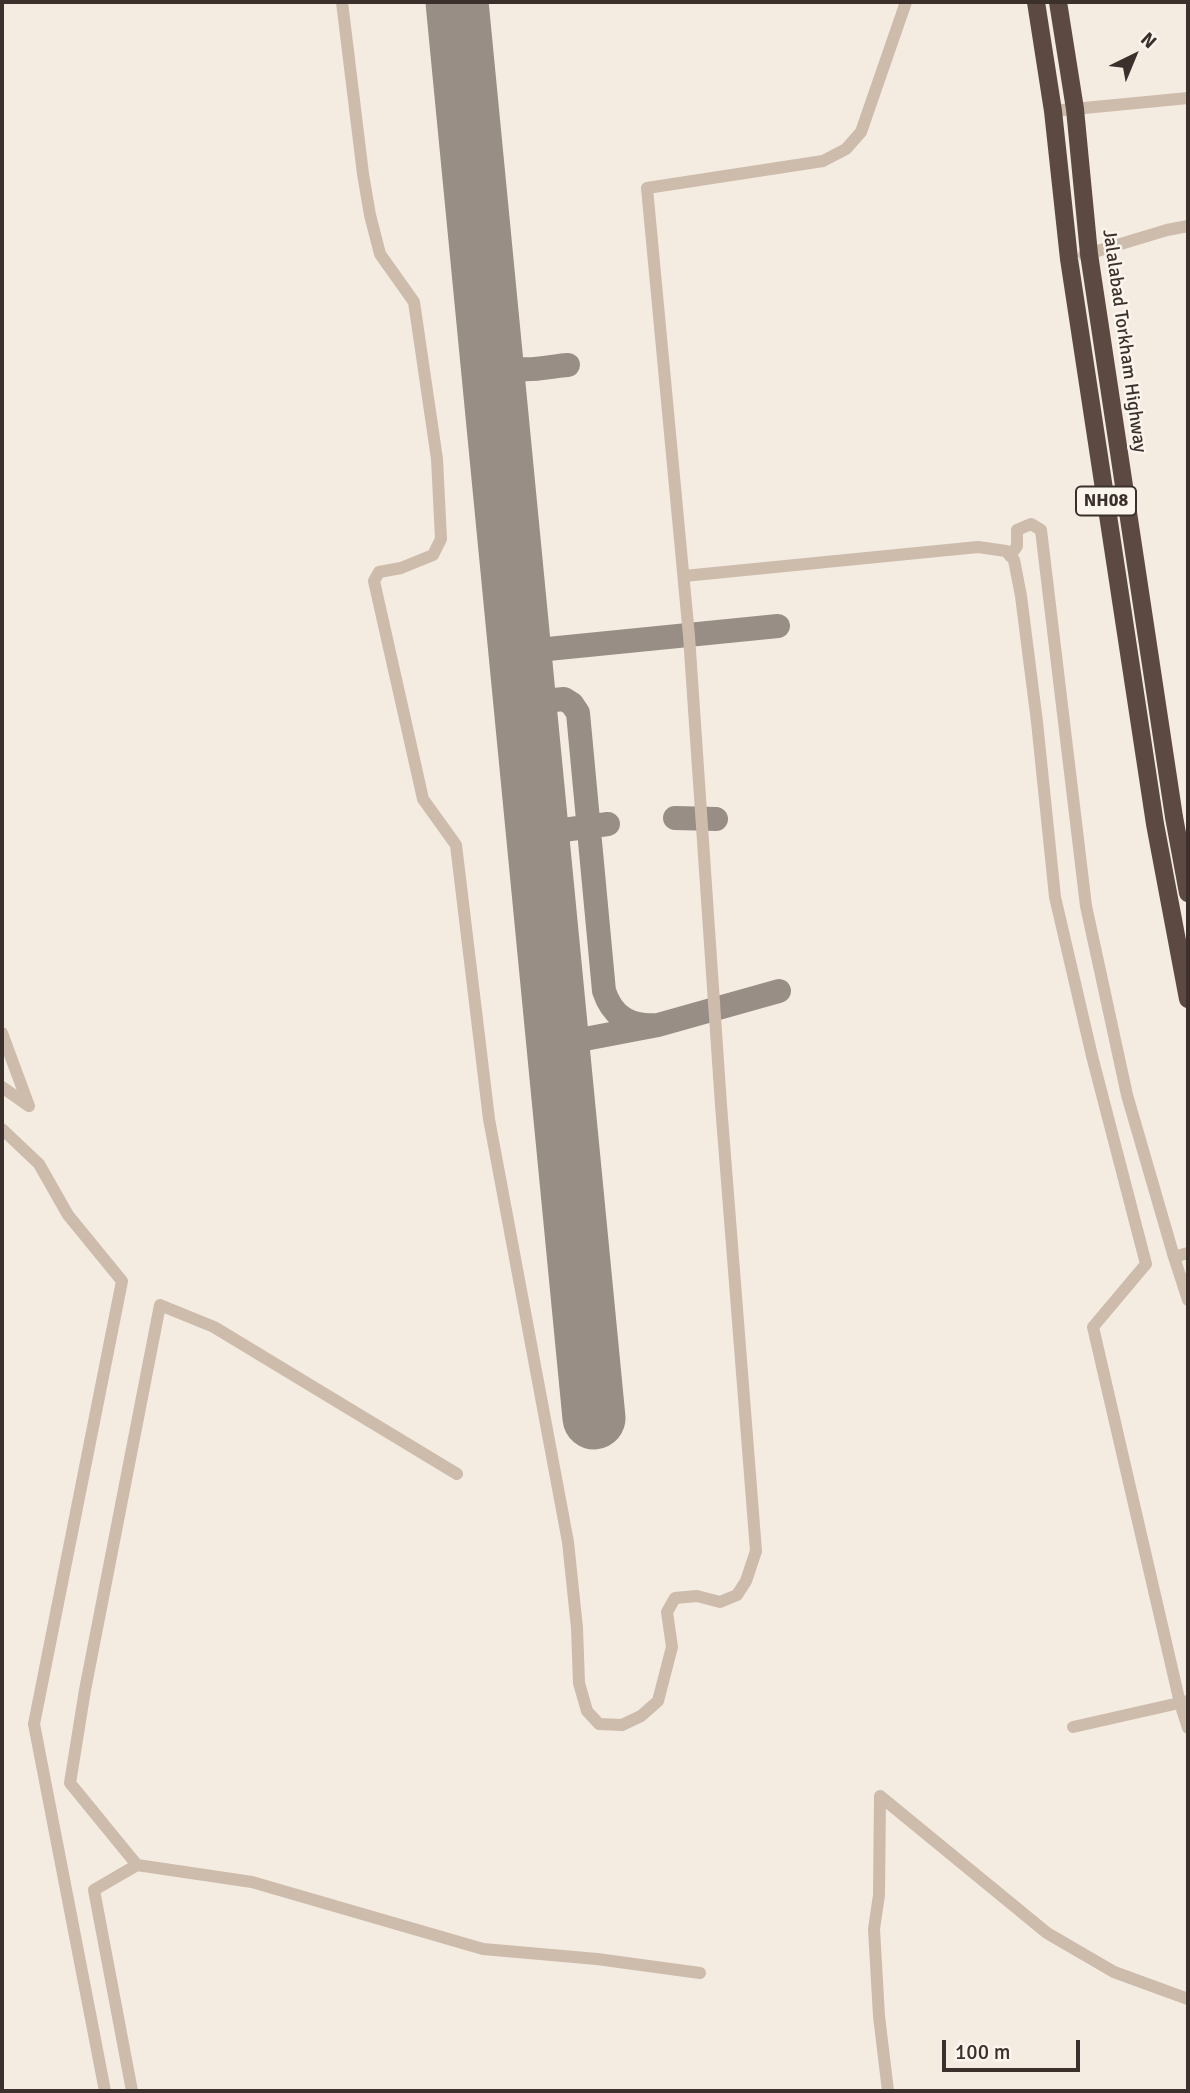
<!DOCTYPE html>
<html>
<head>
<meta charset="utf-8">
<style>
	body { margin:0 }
	#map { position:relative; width:1190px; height:2093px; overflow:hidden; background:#f4ebe1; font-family:Signika,sans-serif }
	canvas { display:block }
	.frame { position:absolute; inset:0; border:4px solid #3b302b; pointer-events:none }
	.north { position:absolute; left:1099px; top:21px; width:70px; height:70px; -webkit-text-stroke:5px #fbf5ee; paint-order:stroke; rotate:43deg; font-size:19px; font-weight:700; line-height:28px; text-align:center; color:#3b302b }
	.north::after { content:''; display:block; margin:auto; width:24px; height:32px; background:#3b302b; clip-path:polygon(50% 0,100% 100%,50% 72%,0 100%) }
	.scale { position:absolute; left:942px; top:2040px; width:138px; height:32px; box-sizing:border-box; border:4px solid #3b302b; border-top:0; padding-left:9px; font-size:21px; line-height:24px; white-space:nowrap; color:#3b302b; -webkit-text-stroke:5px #fbf5ee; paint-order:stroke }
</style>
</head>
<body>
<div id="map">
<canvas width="1190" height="2093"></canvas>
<div class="frame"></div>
<div class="north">N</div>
<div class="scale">100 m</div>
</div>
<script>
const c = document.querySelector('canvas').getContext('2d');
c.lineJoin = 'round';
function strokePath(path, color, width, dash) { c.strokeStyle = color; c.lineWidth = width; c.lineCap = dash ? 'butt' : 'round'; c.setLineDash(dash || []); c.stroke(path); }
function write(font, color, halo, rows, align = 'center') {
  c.font = font + ' Signika,sans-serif'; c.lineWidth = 5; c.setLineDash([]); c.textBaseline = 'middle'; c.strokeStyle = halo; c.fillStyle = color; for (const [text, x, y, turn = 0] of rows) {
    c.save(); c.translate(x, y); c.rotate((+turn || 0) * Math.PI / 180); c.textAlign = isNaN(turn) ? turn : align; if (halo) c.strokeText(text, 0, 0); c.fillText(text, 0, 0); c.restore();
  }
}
const taxiway = new Path2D(`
	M461,36l1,-25 3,-9
	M489,332c2,9 3,20 9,27 15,18 50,7 70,6
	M498,424c0,-26 -4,-41 22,-55
	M517,628l8,18 13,4 240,-24
	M521,675c1,-14 3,-21 17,-25
	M525,703l39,-4 8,5 6,9 26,278c9,27 27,36 54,34
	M675,818l41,1
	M535,821l13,11 60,-8
	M540,858v-15l8,-11
	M556,1033l7,7 6,2 89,-17 121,-34
	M559,1065l5,-16 10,-7`);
const runway = new Path2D(`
	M457,2l137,1416`);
const minor = new Path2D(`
	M342,2l21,172 7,41 10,39 34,48 23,157 4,80 -8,16 -32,13 -22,4 -5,9 49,218 33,46 33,274 79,423 9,86 2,55 8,28 12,13 23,1 19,-9 17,-15 14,-54 -5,-35 8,-14 22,-2 23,6 17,-7 9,-14 10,-30 -35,-446 -32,-469 -42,-448 176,-27 23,-12 15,-17 45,-130
	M1053,111l135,-13
	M1084,255l83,-25 21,-4
	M1010,556l7,-10v-16l14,-6 10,6 45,376 41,189 47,162 14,-4
	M684,576l294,-29 28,4 8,9 7,36 16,126 18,175 37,159 54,208 -53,63 87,376 8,25
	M2,1033l27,73
	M2,1087l27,19
	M2,1129l37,35 29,51 54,66 -88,443 71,367
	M1174,1257l14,43
	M1073,1727l115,-26
	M137,1865l115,17 231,67 114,10 103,14
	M132,2091l-38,-201 43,-25 -67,-82 15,-93 75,-385 54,22 243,147
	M888,2091l-9,-75 -5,-87 5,-34 1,-99 167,137 67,39 74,27`);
const highway = new Path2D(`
	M1036,2l17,109 16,148 86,565 33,175
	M1058,2l17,107 14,145 85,563 14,76`);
const shields = [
	[1106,501,60]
];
const shieldNames = [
	["NH08",1106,501]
];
const streetNames = [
	["Jalalabad Torkham Highway",1124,341,82]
];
strokePath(taxiway, '#988e86', 24);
strokePath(runway, '#988e86', 63);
strokePath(minor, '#cdbbac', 12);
strokePath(highway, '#5c4a42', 18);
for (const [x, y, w] of shields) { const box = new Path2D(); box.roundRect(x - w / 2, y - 14.5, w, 29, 5); c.fillStyle = '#fbf5ee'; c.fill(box); strokePath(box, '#3b302b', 2); }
write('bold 18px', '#3b302b', null, shieldNames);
write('19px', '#3b302b', '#fbf5ee', streetNames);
</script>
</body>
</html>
